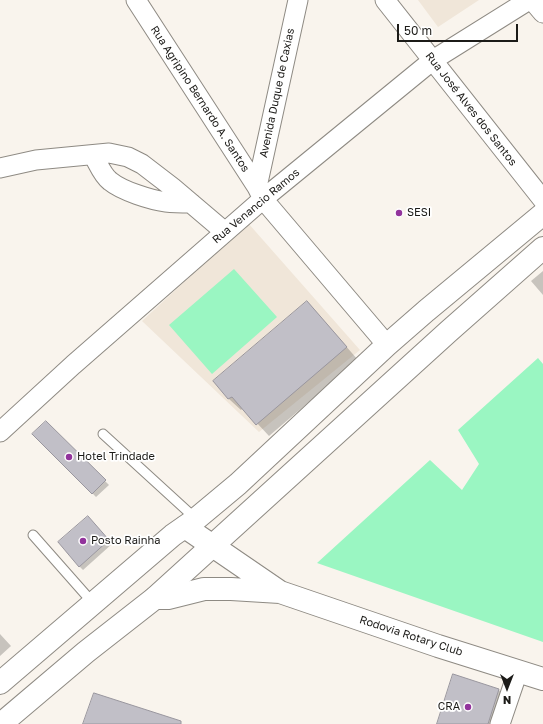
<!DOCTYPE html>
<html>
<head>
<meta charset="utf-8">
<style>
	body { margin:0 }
	#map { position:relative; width:543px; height:724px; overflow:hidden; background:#f9f4ed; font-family:"Golos Text",sans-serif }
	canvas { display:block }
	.north { position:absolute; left:487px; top:668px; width:40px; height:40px; -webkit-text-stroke:3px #fff; paint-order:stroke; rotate:180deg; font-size:11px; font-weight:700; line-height:16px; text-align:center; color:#1c1b18 }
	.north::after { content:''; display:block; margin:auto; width:14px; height:18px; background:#1c1b18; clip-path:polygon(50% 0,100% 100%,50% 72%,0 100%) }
	.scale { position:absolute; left:397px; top:24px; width:121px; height:18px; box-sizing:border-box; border:2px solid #1c1b18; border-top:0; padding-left:5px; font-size:12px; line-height:14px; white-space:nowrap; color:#1c1b18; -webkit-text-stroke:3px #fff; paint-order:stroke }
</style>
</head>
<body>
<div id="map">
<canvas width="543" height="724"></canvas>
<div class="north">N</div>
<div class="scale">50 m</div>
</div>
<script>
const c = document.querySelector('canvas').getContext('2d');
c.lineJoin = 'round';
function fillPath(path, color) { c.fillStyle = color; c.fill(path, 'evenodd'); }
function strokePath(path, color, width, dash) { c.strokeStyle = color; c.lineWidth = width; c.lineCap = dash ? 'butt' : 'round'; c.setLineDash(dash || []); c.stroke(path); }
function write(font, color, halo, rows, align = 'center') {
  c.font = font + ' "Golos Text",sans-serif'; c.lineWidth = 3.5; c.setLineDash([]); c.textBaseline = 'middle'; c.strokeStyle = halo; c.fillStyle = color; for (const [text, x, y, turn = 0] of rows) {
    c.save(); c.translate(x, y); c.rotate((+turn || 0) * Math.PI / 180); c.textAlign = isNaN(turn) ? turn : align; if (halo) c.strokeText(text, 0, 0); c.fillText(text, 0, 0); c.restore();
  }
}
const built = new Path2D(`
	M418,0h61l-41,27z
	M248,223l112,127 -101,82 -117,-111z`);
const green = new Path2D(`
	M234,269l43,48 -65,57 -43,-49z
	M538,358l5,6v278l-226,-79 113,-103 32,30 17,-26 -21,-34z`);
const shadow = new Path2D(`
	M543,271v24l-12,-14z
	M307,302l11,12 40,46 -89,76 -26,-28 -2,2 -12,-11 -15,-18z
	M46,422l63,63 -13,12 -62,-63z
	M92,521l20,23 -29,26 -4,-4z
	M0,634l11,12 -11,10z
	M454,676l45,14 7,8 -8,26h-60z`);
const building = new Path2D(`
	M307,301l40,46 -91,78 -24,-28 -4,2 -15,-18z
	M46,421l60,59 -14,14 -60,-60z
	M88,516l21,24 -30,27 -21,-25z
	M453,674l46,15 -11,35h-51z
	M94,693l87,28v3h-98z`);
const service = new Path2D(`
	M103,434l93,85
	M33,535l60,68`);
const minor = new Path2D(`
	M136,0l121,187 6,12 124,146
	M385,0l158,200
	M532,0l11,13
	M93,155c5,8 9,20 17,26 12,10 41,19 56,21 8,1 17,1 25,1
	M0,168l36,-8 73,-7 19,4 14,7 30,23 53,45
	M257,187l41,-187
	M0,432l73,-67 190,-166 170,-139 96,-60
	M500,724l18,-53`);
const secondary = new Path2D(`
	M185,527l95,65
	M155,598h13l36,-9h27l49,3 158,54 105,33`);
const primary = new Path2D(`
	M0,683l173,-148 23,-16 42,-35 149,-139 39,-34 117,-97
	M1,724l85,-72 69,-54 294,-267 94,-83`);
const markers = [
	[399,213,4,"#92339c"],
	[69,457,4,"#92339c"],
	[83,541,4,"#92339c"],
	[468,707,4,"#92339c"]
];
const streetNames = [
	["Avenida Duque de Caxias",277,93,-78],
	["Rua Agripino Bernardo A. Santos",200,99,57],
	["Rua José Alves dos Santos",471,109,52],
	["Rua Venancio Ramos",256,206,-40],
	["Rodovia Rotary Club",411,636,18]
];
const poiNames = [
	["SESI",407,213],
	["Hotel Trindade",77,457],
	["Posto Rainha",91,541],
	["CRA",460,707,"right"]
];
fillPath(built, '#f0e6d9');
fillPath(green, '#9af6c2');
fillPath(shadow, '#0003');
fillPath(building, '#c1bfc7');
strokePath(building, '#99969e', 1);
strokePath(service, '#8e8a83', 11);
strokePath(minor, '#8e8a83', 21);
strokePath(secondary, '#8e8a83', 24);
strokePath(primary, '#8e8a83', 24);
strokePath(service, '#fff', 9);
strokePath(minor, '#fff', 19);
strokePath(secondary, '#fff', 22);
strokePath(primary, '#fff', 22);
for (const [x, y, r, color] of markers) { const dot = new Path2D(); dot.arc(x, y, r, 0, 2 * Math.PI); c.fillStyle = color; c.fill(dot); strokePath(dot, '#fff', 1.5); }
write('11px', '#1c1b18', '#fff', streetNames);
write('11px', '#1c1b18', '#fff', poiNames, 'left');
</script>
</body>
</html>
